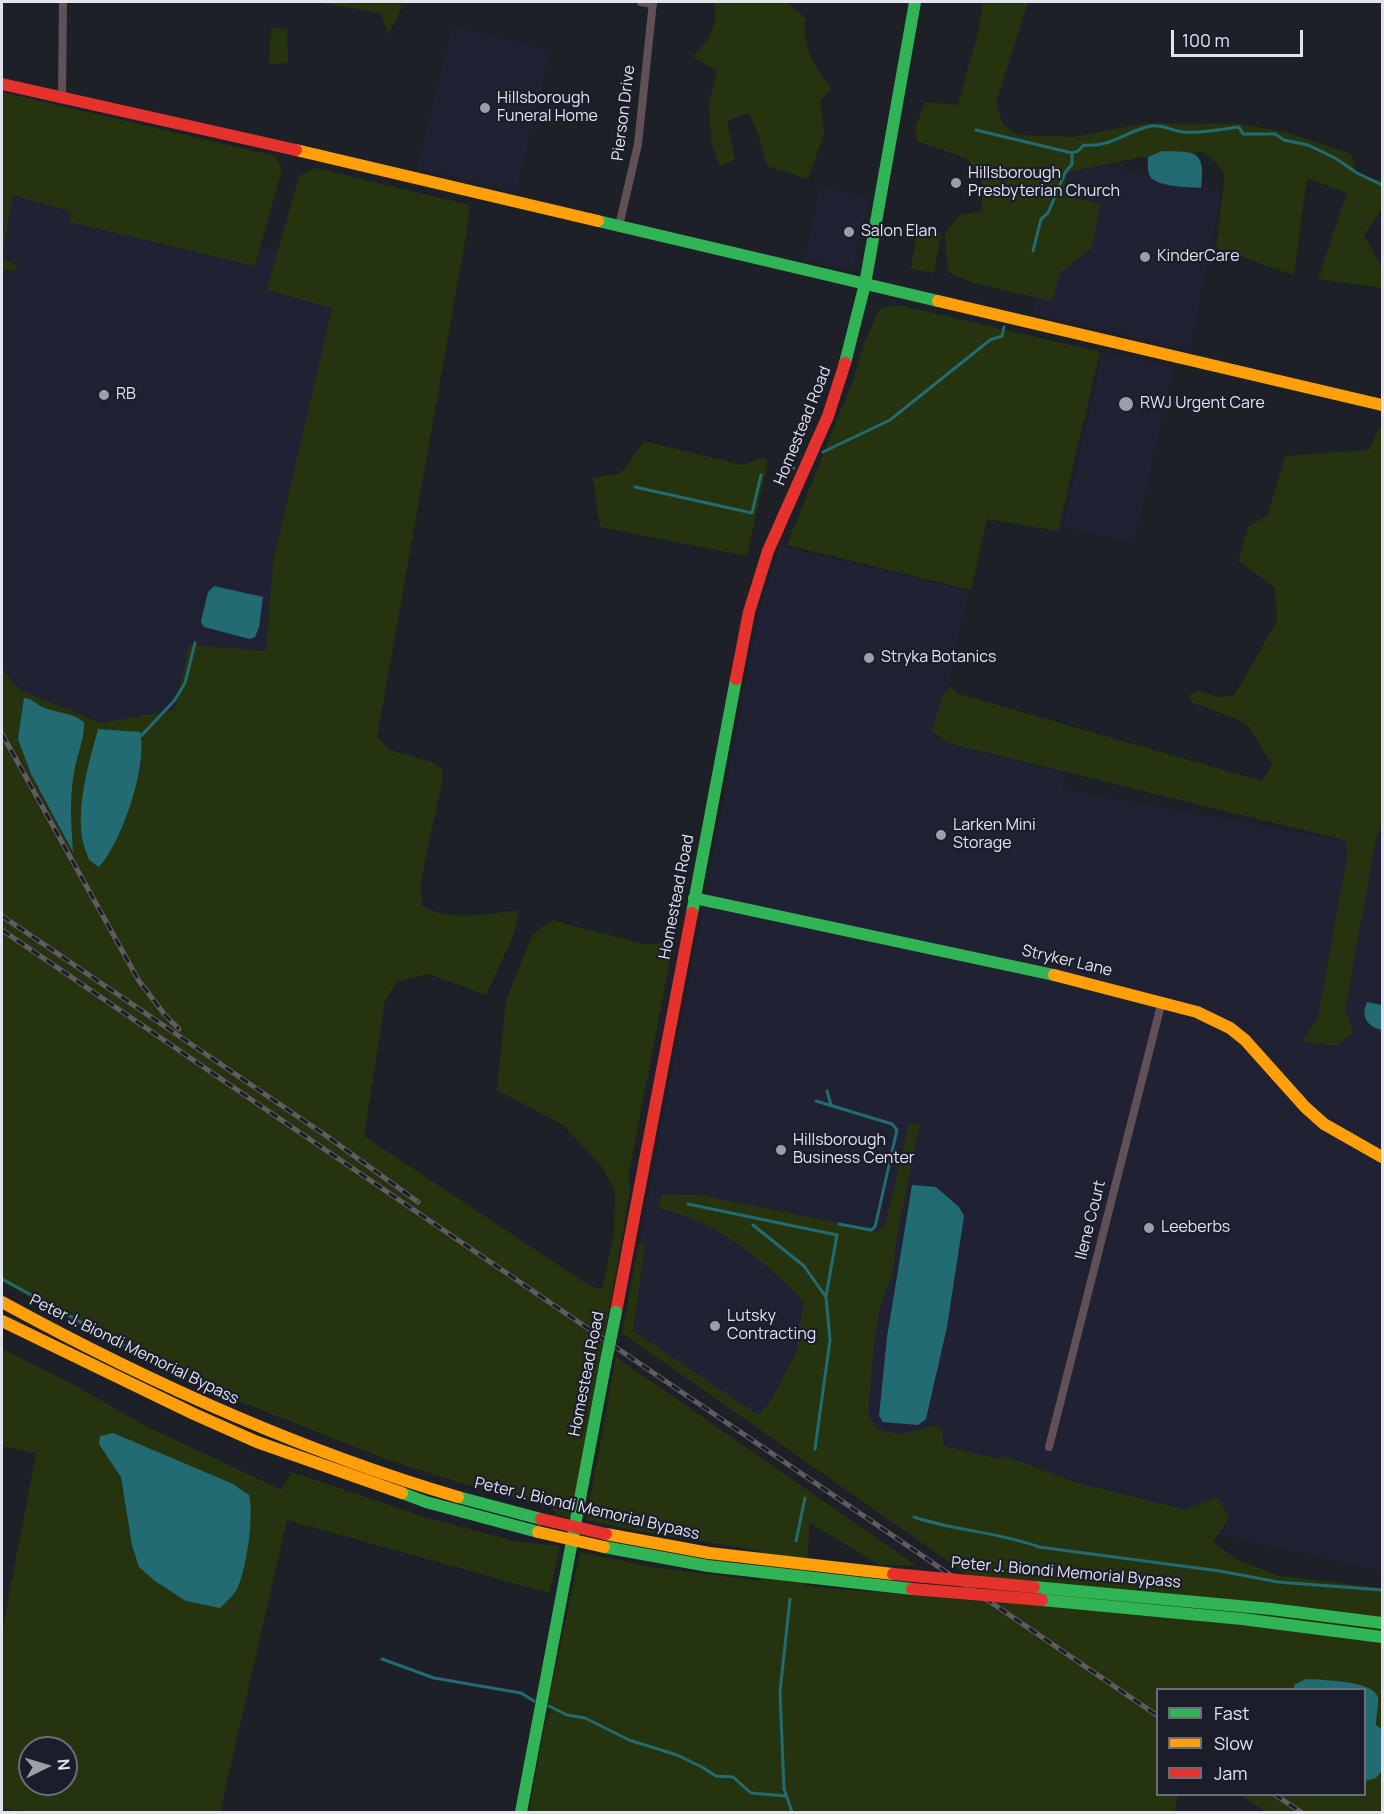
<!DOCTYPE html>
<html>
<head>
<meta charset="utf-8">
<style>
	body { margin:0 }
	#map { position:relative; width:1384px; height:1814px; overflow:hidden; background:#1e2028; font-family:Manrope,sans-serif }
	canvas { display:block }
	.frame { position:absolute; inset:0; border:3px solid #e2e3ed; pointer-events:none }
	.legend { position:absolute; left:1156px; top:1688px; width:210px; height:108px; box-sizing:border-box; background:#1b1d2b; border:2px solid #6b6c79; margin:0; padding:8px 10px; list-style:none; font-size:18px; color:#e2e3ed }
	.legend li { display:flex; align-items:center; gap:12px; height:30px }
	.legend b { width:30px; border:2px solid #6b6c79 }
	.north { position:absolute; left:18px; top:1736px; width:60px; height:60px; box-sizing:border-box; background:#1b1d2b; border:2px solid #6b6c79; border-radius:50%; rotate:85deg; font-size:16px; font-weight:700; line-height:24px; text-align:center; color:#e2e3ed }
	.north::after { content:''; display:block; margin:auto; width:21px; height:27px; background:#9d9fa8; clip-path:polygon(50% 0,100% 100%,50% 72%,0 100%) }
	.scale { position:absolute; left:1171px; top:30px; width:132px; height:27px; box-sizing:border-box; border:3px solid #e2e3ed; border-top:0; padding-left:8px; font-size:18px; line-height:21px; white-space:nowrap; color:#e2e3ed; -webkit-text-stroke:4px #1b1d2b; paint-order:stroke }
</style>
</head>
<body>
<div id="map">
<canvas width="1384" height="1814"></canvas>
<div class="frame"></div>
<ul class="legend">
<li><b style="height:8px;background:#30b455"></b>Fast</li>
<li><b style="height:8px;background:#ff9f0a"></b>Slow</li>
<li><b style="height:8px;background:#e5322d"></b>Jam</li>
</ul>
<div class="north">N</div>
<div class="scale">100 m</div>
</div>
<script>
const c = document.querySelector('canvas').getContext('2d');
c.lineJoin = 'round';
function fillPath(path, color) { c.fillStyle = color; c.fill(path, 'evenodd'); }
function strokePath(path, color, width, dash) { c.strokeStyle = color; c.lineWidth = width; c.lineCap = dash ? 'butt' : 'round'; c.setLineDash(dash || []); c.stroke(path); }
function write(font, color, halo, rows, align = 'center') {
  c.font = font + ' Manrope,sans-serif'; c.lineWidth = 4.5; c.setLineDash([]); c.textBaseline = 'middle'; c.strokeStyle = halo; c.fillStyle = color; for (const [text, x, y, turn = 0] of rows) {
    c.save(); c.translate(x, y); c.rotate((+turn || 0) * Math.PI / 180); c.textAlign = isNaN(turn) ? turn : align; if (halo) c.strokeText(text, 0, 0); c.fillText(text, 0, 0); c.restore();
  }
}
const built = new Path2D(`
	M452,26l99,24 -35,142 -99,-24z
	M1066,156l155,38 -31,155 -157,-35z
	M2,186l351,82 -86,395 -97,77 -157,-32 -11,-15z
	M820,186l49,11 -16,72 -48,-10z
	M1103,352l71,16 -40,175 -71,-16z
	M780,546l189,45 -33,147 130,29 -4,22 315,58 5,-25v749l-602,-134 -157,-106 136,-719z`);
const green = new Path2D(`
	M316,2h83l3,5 -14,28 -7,-22z
	M714,2h72l20,16c-5,30 9,47 25,71l-11,12 4,33 -16,45 -41,-13 -9,-32 -9,-21 -22,8 8,38 -15,8 -9,-26 -2,-38 8,-32 -24,-14c17,-19 25,-29 21,-55z
	M983,2h45l-32,101 7,22 16,10 55,2 72,-14 94,1 45,8 66,22 6,22 25,4v28l-18,27 18,33v20l-64,-9 29,-86 -40,-15 -13,97 -78,-27 9,-73 -11,-15 -11,-8 -61,5 -75,15 -2,23 35,9 -8,44 -32,25 -8,28 -78,-18 -26,-11 -3,-39 14,-18 23,-4v-33l-14,-19 -51,-18 -2,-13 10,-26 33,3 21,-76z
	M271,28l16,1 1,34 -19,1z
	M2,92l273,64 7,13 -27,97 -185,-44 -1,-11 -56,-16 -11,63 15,7 -1,6 -14,-2z
	M315,168l155,37 -3,25 -90,507 15,14 40,11 10,7v13l-21,98 1,26c27,16 66,8 97,4l-6,26 -27,59 -57,-21 -32,7 -12,20 -21,135 226,150 12,3 12,-56 1,-42 -13,-24 -39,-42 -66,-35 9,-90 27,-66 19,-14 90,24h18l13,-17 -1,22 -43,224 1,17c-18,110 -40,219 -59,328l-13,-3 -6,-7 -85,-23 -79,-25 -210,-83 -63,-32 -113,-63v-613l18,21 81,33 74,-13 14,-65 77,6 7,-89 59,-254 -65,-18 32,-114z
	M917,229l24,4 -7,40 -23,-4z
	M898,305l202,47 -42,179 -71,-12 -16,71 -184,-45 66,-165 11,-37 16,-35z
	M1379,428l3,1v397l-5,9 -32,175 9,22 -18,14 -34,-5 16,-23 30,-168 -4,-10 -396,-97 -16,-12 10,-33 8,-12 9,8 303,87 10,-16 -22,-37 -10,-8 -49,-18 -2,-7 9,-4 21,6 15,-1 43,-75 -3,-34 -36,-26 10,-34 20,-12 17,-59 84,-6z
	M644,441l98,24 22,-8 4,4 -21,95 -147,-29 -7,-49 28,-5z
	M920,1123l-22,107 -6,45 -13,35 -5,35 -6,70 10,15 22,4 39,-9 3,5 2,16 55,13 6,-3 73,27 108,27 31,-13 12,21 -16,24 24,18 43,16 102,12v224h-116l-26,-17 124,-1v-104h-206v104l20,1 -4,17h-645l16,-88 6,-14 -2,-12 31,-146 72,15 108,14 1,-30 -134,-22 -41,-9 30,-163 301,209 -38,-1 -69,-42 -5,63 204,18 -387,-271 17,-90h6l-12,88 125,84 12,-13 26,-49 8,-51c-39,-42 -89,-82 -146,-94l4,-14 38,1 177,36 8,-5 24,-102z
	M2,1349l74,37 66,38 139,66 11,-18 135,46 92,24 41,4 -11,47 -262,-73 -67,292h-195l-23,-4v-176l34,-179 -34,-7zM30,1748h36v36h-36z`);
const water = new Path2D(`
	M1162,151c33,1 44,-2 39,37 -12,-1 -45,-1 -51,-12 -3,-5 -2,-13 -2,-19z
	M214,586l49,11 -4,30 -4,10 -5,2 -8,-2 -38,-10 -3,-5 1,-5 6,-25z
	M24,698c9,1 11,5 18,9 14,6 29,5 42,15 1,15 -6,30 -9,45 -6,29 -4,56 -2,85l-42,-78 -13,-35z
	M98,729l42,3c8,33 -18,110 -41,135l-10,-7c-2,-7 -6,-15 -7,-23 -5,-35 7,-74 16,-108z
	M1367,1002l15,3v25c-14,-3 -22,-13 -15,-28z
	M912,1185l24,2 23,20 5,9 -17,111 -21,92 -8,6 -35,-3 -4,-6 8,-79z
	M113,1433l120,51 16,11c5,21 -2,71 -11,92 -3,7 -12,15 -18,21l-34,-7 -31,-20 -16,-14 -7,-22 -11,-68 -22,-33 1,-8z
	M1306,1679c14,1 67,1 72,18 1,6 -2,20 -2,28l6,5v41l-6,7 -11,3 -1,-91 -70,-1v-4z`);
const stream = new Path2D(`
	M976,130l96,23 6,-2 6,-6c26,3 42,-14 67,-19 12,-2 21,5 32,6 18,2 38,-3 56,-5l4,7h32l9,6 24,5 27,13 22,15 25,12
	M1033,251l8,-32 7,-6 17,-40 7,-9v-11
	M823,452l67,-32 100,-80 12,-4 2,-9
	M787,466l7,2
	M635,487l117,26 9,-38
	M141,736l33,-35 11,-18 10,-40
	M827,1091l4,14
	M816,1101l76,23 5,6 -22,97 -4,3 -32,-6
	M688,1204l149,31 -11,61
	M753,1225l51,41 22,31 4,43 -15,109
	M2,1279l123,67
	M914,1517c41,14 85,15 125,30l181,24 58,11 104,8
	M796,1541l9,-43
	M790,1599l-10,93 4,97 8,23
	M382,1659l52,19 87,15 13,8
	M549,1706l18,9 18,3 44,22 48,15 25,12 14,9 17,1 18,16 35,3`);
const street = new Path2D(`
	M641,2l12,2
	M62,97l1,-95
	M619,226l19,-82 15,-142
	M1049,1447l113,-446`);
const fast = new Path2D(`
	M598,221l340,80
	M845,363l20,-79 50,-282
	M694,898l360,77
	M692,913l44,-234
	M402,1493l24,9 112,30
	M458,1497l83,22
	M604,1547l104,19 204,23
	M1034,1587l237,22 111,14
	M1042,1600l200,19 140,18
	M521,1812l84,-446`);
const slow = new Path2D(`
	M296,150l302,71
	M938,301l444,104
	M1054,975l143,37 33,16 15,12 60,67 19,17 58,33
	M2,1302c146,80 296,148 456,195
	M2,1321l192,93 63,28 145,51
	M606,1534l103,19 184,21`);
const jam = new Path2D(`
	M2,84l294,66
	M736,679l13,-67 19,-61 60,-135 17,-53
	M616,1312l76,-399`);
const rail = new Path2D(`
	M2,734l137,247 26,34 14,14
	M2,916l326,221 90,65
	M2,930l1156,786
	M1274,1794l27,18`);
const fastBridge = new Path2D(`
	M605,1366l11,-54`);
const slowBridge = new Path2D(`
	M538,1532l66,15`);
const jamBridge = new Path2D(`
	M541,1519l65,15
	M893,1574l141,13
	M912,1589l130,11`);
const markers = [
	[485,108,6,"#9d9fa8"],
	[956,183,6,"#9d9fa8"],
	[849,232,6,"#9d9fa8"],
	[1145,257,6,"#9d9fa8"],
	[104,395,6,"#9d9fa8"],
	[1126,404,8,"#9d9fa8"],
	[869,658,6,"#9d9fa8"],
	[941,835,6,"#9d9fa8"],
	[781,1150,6,"#9d9fa8"],
	[1149,1228,6,"#9d9fa8"],
	[715,1326,6,"#9d9fa8"]
];
const poiNames = [
	["Hillsborough",497,99],
	["Funeral Home",497,117],
	["Hillsborough",968,174],
	["Presbyterian Church",968,192],
	["Salon Elan",861,232],
	["KinderCare",1157,257],
	["RB",116,395],
	["RWJ Urgent Care",1140,404],
	["Stryka Botanics",881,658],
	["Larken Mini",953,826],
	["Storage",953,844],
	["Hillsborough",793,1141],
	["Business Center",793,1159],
	["Leeberbs",1161,1228],
	["Lutsky",727,1317],
	["Contracting",727,1335]
];
const streetNames = [
	["Pierson Drive",624,113,-83],
	["Homestead Road",803,426,-68],
	["Homestead Road",677,897,-79],
	["Stryker Lane",1067,961,13],
	["Ilene Court",1091,1220,-76],
	["Peter J. Biondi Memorial Bypass",134,1350,26],
	["Homestead Road",587,1374,-79],
	["Peter J. Biondi Memorial Bypass",587,1509,13],
	["Peter J. Biondi Memorial Bypass",1066,1573,5]
];
fillPath(built, '#202234');
fillPath(green, '#25340f');
fillPath(water, '#236b72');
strokePath(stream, '#236b72', 3);
strokePath(street, '#615056', 8);
strokePath(fast, '#30b455', 12);
strokePath(slow, '#ff9f0a', 12);
strokePath(jam, '#e5322d', 12);
strokePath(rail, '#625c61', 5);
strokePath(rail, '#1b1d2b', 3, [9]);
strokePath(fastBridge, '#30b455', 12);
strokePath(slowBridge, '#ff9f0a', 12);
strokePath(jamBridge, '#e5322d', 12);
for (const [x, y, r, color] of markers) { const dot = new Path2D(); dot.arc(x, y, r, 0, 2 * Math.PI); c.fillStyle = color; c.fill(dot); strokePath(dot, '#1b1d2b', 2); }
write('16px', '#e2e3ed', '#1b1d2b', poiNames, 'left');
write('16px', '#e2e3ed', '#1b1d2b', streetNames);
</script>
</body>
</html>
